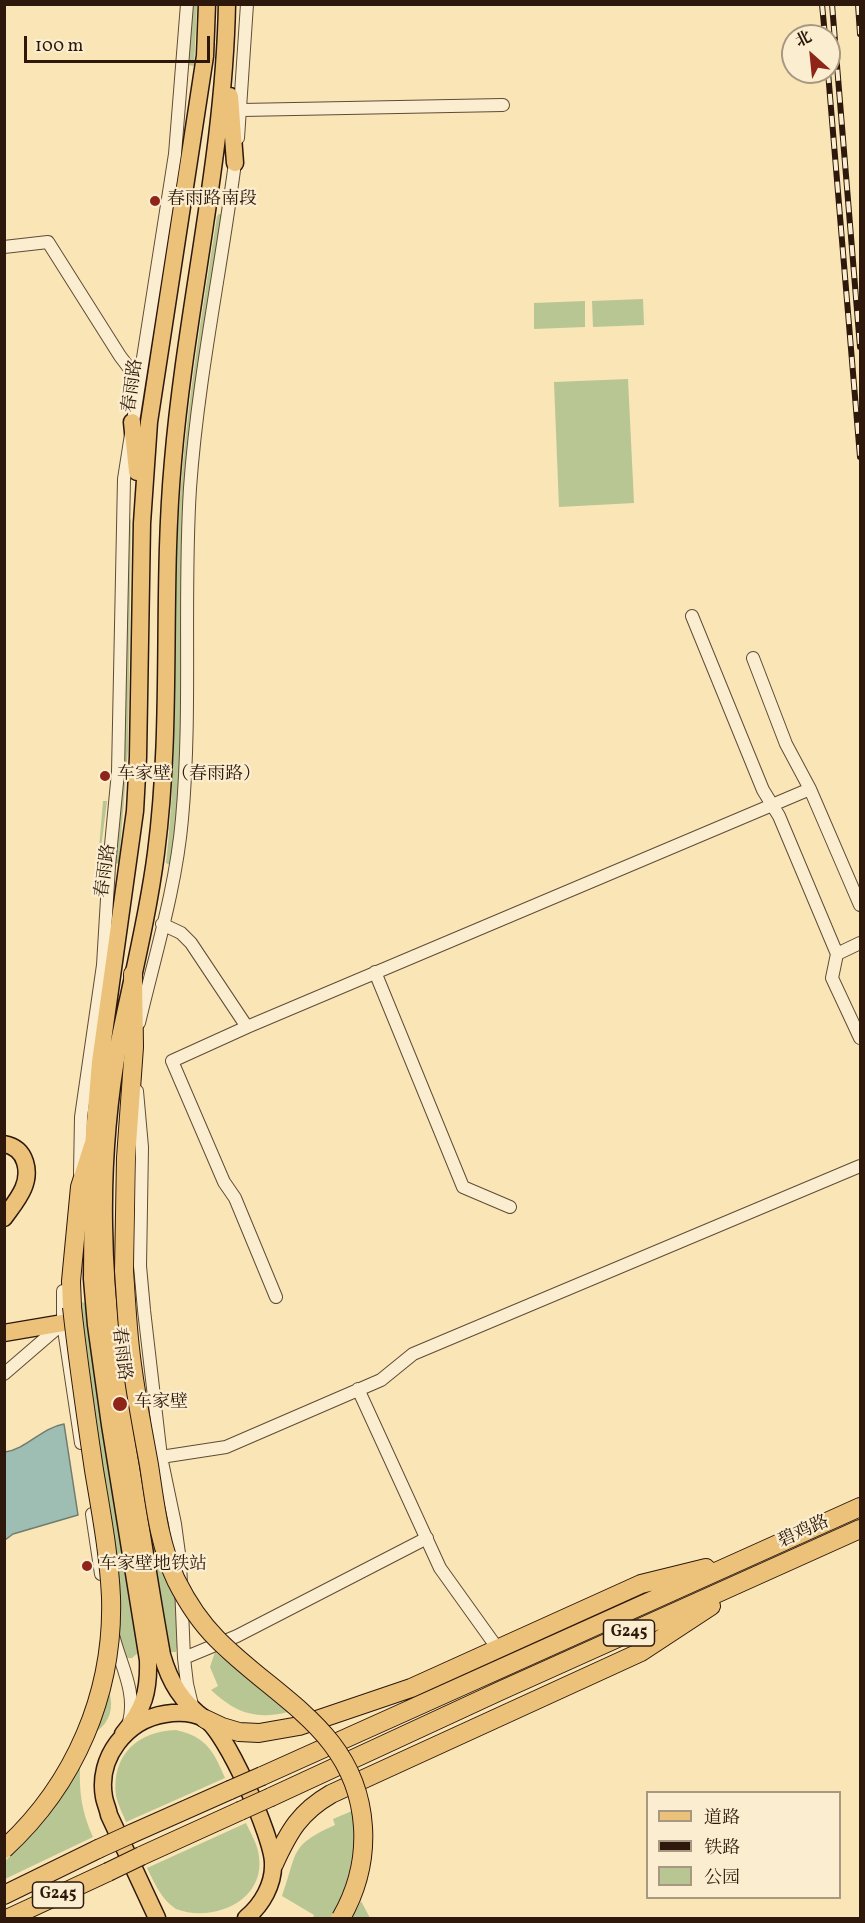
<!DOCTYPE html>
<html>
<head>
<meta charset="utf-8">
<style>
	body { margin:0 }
	#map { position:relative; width:865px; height:1923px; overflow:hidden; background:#f9e5b6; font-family:Vollkorn,"Noto Serif SC",serif }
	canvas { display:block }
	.frame { position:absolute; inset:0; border:6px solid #2d180b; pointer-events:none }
	.legend { position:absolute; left:646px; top:1791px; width:195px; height:108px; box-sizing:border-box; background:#fbeed0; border:2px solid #a99881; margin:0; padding:8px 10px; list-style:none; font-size:18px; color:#2d180b }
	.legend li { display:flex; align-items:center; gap:12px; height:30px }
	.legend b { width:30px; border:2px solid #a99881 }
	.north { position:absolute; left:781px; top:24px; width:60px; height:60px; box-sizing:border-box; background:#fbeed0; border:2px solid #a99881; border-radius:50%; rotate:333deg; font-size:16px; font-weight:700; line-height:24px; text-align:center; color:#2d180b }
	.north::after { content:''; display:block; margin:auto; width:21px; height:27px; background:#8f2418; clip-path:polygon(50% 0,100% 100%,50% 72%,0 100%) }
	.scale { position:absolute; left:24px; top:36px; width:186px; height:27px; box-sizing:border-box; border:3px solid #2d180b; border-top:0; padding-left:8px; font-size:18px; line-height:21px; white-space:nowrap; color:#2d180b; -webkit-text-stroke:4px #fbeed0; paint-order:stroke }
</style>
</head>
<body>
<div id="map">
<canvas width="865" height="1923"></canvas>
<div class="frame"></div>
<ul class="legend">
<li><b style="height:8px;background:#ecc27b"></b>道路</li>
<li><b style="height:8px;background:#2d180b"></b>铁路</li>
<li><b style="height:16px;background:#b8c693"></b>公园</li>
</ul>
<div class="north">北</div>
<div class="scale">100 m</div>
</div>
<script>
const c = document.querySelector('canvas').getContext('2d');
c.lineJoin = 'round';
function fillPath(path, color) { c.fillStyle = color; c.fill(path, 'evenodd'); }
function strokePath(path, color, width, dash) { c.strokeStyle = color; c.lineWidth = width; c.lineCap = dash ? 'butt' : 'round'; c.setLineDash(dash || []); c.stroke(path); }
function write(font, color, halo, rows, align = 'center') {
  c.font = font + ' Vollkorn,"Noto Serif SC",serif'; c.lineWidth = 4.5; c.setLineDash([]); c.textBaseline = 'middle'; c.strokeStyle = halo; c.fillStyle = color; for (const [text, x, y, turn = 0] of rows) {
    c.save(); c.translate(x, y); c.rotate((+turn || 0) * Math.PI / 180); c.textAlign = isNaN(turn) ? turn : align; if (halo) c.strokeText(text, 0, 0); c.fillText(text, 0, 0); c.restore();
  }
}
const green = new Path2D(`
	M191,5h6l-3,61 -6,-1z
	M219,214h3l-24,164 -20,425 -8,62 -4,-2c13,-112 6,-224 12,-336 6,-105 23,-208 39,-311z
	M643,299l1,26 -51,2 -1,-26z
	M585,301v26l-51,2v-26z
	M628,379l6,124 -75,4 -5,-125z
	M129,518l2,2 -3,229 -9,113 -2,2 -3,-1z
	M103,801h4l-9,71h-1z
	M82,1302l5,2 52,348 -7,6h-8l-6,-11 1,-53 -26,-179 -13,-110z
	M149,1524h2l13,52 11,22 2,48 -1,6h-6l-16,-81z
	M215,1652l73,60c-33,8 -52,1 -77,-22l7,-4 -8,-19z
	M109,1691c5,16 1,31 -12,40z
	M176,1730c31,7 38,22 49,48l-99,44c-3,-8 -8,-17 -10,-26 -5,-41 22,-65 60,-66z
	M80,1767c-1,26 2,46 13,70l-88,42v-18c31,-27 55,-58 75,-94z
	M352,1811c6,39 -3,73 -21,107h-18l1,-3 -32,-19c16,-43 6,-50 53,-71l-2,-6z
	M246,1823c5,11 12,22 13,34 6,44 -46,66 -83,52 -15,-10 -21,-25 -29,-41z
	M361,1901l9,17h-18z`);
const water = new Path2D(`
	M64,1424l14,91 -65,19 -8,6v-88c22,-3 36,-24 59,-28z`);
const minor = new Path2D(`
	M242,110l261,-5
	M238,138l9,-134
	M4,247l44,-5 72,114 19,25
	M692,616l71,174 16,26 58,138
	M753,658l33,86 24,45
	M162,924l19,9 10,10 56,84
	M860,943l-23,11 -5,24 28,60
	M375,972l88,215 47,20
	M139,1023c16,-68 37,-135 43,-204 10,-110 1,-221 8,-331 8,-112 32,-222 46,-333
	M137,1091l5,56 -2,119 4,44 17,147 14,67 5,37 4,97 3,26 5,21
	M80,1173l1,-56 22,-152 6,-99 9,-94 6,-293 51,-325 12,-150
	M63,1291v32l18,120
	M276,1297l-41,-99 -11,-16 -52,-121 75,-34 563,-238 50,116
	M4,1374l58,-50
	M358,1389l82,179 58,81
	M161,1457l65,-10 155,-67 32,-26 447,-188
	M92,1514l9,60
	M113,1635c7,29 24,57 16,87
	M184,1658l53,-22 190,-98`);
const major = new Path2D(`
	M230,96l5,67
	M132,422l5,50
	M4,1144c11,2 18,8 21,18 7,22 -9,39 -21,56
	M4,1333l59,-10
	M205,1719c-23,-17 -35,-36 -43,-64 -11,-61 -20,-121 -30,-182 -14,-82 -27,-164 -28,-248 -1,-61 4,-123 15,-183 13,-63 29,-126 37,-189 17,-130 5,-262 17,-392 13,-153 51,-303 54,-457
	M123,1734c21,-25 26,-42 25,-74l-38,-235 -14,-100 -4,-46 1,-133 7,-84 35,-251 3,-54 4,-234 7,-101 56,-366 2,-52
	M157,1918l-48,-103c-1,-6 -4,-12 -5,-18 -7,-39 22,-77 61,-83 13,-2 28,-2 40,5 21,12 68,119 68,144 1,21 -11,42 -27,55`);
const highway = new Path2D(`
	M124,1271l2,-113 8,-111 -1,-73
	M72,1307l-1,-26 9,-94 13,-41
	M205,1719l17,8 17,5 20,1 40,-7 112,-38 230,-104 65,-16
	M262,1776l598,-269
	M271,1797l231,-107 358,-161
	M131,1834l99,-44
	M141,1856l99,-45
	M274,1864c15,-33 26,-52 57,-70l310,-142 70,-46
	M4,1895l94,-46
	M9,1918l99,-46`);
const rail = new Path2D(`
	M822,4l3,32
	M832,4l28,343
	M858,4l2,30
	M828,72l32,385`);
const highwayBridge = new Path2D(`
	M124,1271c2,26 3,52 6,77 4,39 12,78 19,117 6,39 10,79 27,115 11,22 24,42 41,59 59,60 140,92 146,188 2,32 -6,63 -22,91
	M230,1790l32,-14
	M240,1811l31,-14
	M4,1849c71,-65 110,-156 107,-252 -2,-43 -10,-85 -17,-127 -8,-54 -16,-108 -22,-163
	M98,1849l33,-15
	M108,1872l33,-16`);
const markers = [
	[155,201,6,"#8f2418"],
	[105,776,6,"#8f2418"],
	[120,1404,8,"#8f2418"],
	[87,1566,6,"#8f2418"]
];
const shields = [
	[629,1633,51],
	[58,1895,51]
];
const shieldNames = [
	["G245",629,1633],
	["G245",58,1895]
];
const poiNames = [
	["春雨路南段",167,201],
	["车家壁（春雨路）",117,776],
	["车家壁",134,1404],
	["车家壁地铁站",99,1566]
];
const streetNames = [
	["春雨路",134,386,-82],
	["春雨路",107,871,-82],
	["春雨路",120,1354,83],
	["碧鸡路",804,1533,-24]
];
fillPath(green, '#b8c693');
fillPath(water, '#9ebeb3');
strokePath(water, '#717c70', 1.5);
strokePath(minor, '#604b36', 14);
strokePath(major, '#2d180b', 19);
strokePath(highway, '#2d180b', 20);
strokePath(minor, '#fbeed0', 12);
strokePath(major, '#ecc27b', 16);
strokePath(highway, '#ecc27b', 18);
strokePath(rail, '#2d180b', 6);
strokePath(rail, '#fbeed0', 4, [11]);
strokePath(highwayBridge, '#2d180b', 20, []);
strokePath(highwayBridge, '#ecc27b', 18);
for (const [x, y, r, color] of markers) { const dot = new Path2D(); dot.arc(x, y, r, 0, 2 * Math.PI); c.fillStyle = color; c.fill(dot); strokePath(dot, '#fbeed0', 2); }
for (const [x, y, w] of shields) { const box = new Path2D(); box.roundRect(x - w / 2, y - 13, w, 26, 4.5); c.fillStyle = '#fbeed0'; c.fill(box); strokePath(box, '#2d180b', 1.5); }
write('bold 16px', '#2d180b', null, shieldNames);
write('18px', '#2d180b', '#fbeed0', poiNames, 'left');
write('18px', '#2d180b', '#fbeed0', streetNames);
</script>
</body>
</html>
